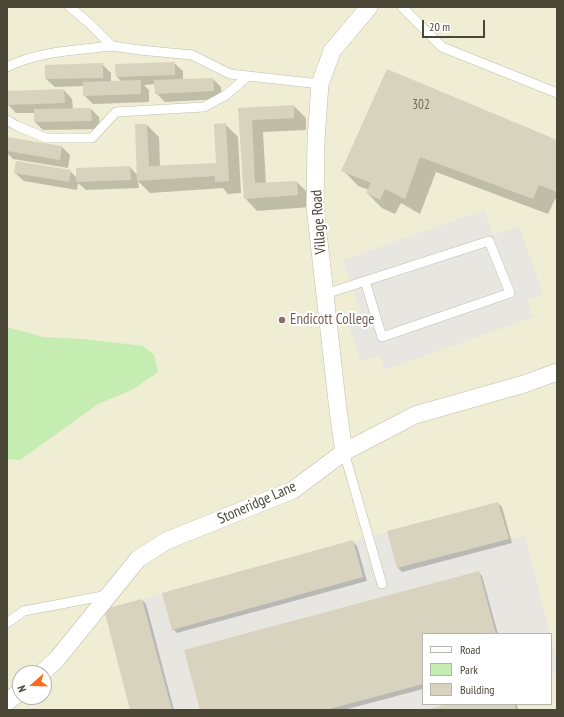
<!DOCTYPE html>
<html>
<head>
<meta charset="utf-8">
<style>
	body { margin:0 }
	#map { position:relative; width:564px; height:717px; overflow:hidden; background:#f6f4ea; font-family:"PT Sans Narrow",sans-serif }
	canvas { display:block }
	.frame { position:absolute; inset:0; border:8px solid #4a4737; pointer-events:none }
	.legend { position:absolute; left:422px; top:633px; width:130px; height:72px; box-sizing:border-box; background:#fff; border:1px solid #b7b5af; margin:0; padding:5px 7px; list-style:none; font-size:12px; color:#4a4737 }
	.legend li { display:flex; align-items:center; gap:8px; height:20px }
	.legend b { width:20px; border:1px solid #b7b5af }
	.north { position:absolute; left:12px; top:665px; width:40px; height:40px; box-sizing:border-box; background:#fff; border:1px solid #b7b5af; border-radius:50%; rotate:250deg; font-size:11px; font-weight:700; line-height:16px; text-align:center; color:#4a4737 }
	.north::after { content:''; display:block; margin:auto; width:14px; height:18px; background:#ff6b17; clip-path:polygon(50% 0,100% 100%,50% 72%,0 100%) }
	.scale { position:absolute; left:422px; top:20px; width:63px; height:18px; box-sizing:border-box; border:2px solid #4a4737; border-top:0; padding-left:5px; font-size:12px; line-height:14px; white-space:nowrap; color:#4a4737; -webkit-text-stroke:3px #fff; paint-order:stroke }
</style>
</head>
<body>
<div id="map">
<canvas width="564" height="717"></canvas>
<div class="frame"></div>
<ul class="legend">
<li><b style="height:5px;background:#fff"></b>Road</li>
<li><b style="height:11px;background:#c5ecb1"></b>Park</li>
<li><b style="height:11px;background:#d8d3be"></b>Building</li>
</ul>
<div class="north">N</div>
<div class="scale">20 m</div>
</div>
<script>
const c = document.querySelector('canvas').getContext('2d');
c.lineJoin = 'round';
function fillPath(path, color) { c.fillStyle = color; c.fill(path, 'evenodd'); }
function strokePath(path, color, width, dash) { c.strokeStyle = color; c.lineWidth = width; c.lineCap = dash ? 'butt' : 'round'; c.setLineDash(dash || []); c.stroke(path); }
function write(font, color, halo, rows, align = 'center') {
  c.font = font + ' "PT Sans Narrow",sans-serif'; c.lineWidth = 4; c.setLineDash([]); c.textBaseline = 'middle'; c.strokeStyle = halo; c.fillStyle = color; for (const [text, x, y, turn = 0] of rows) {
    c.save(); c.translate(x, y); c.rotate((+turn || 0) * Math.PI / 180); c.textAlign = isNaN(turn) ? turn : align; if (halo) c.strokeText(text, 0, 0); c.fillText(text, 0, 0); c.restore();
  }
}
const education = new Path2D(`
	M7,7h550v703h-550zM423,634h128v70h-128zM20,673h24v24h-24z`);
const green = new Path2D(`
	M7,327l36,10 40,2 60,7 11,9 4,17 -26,18 -34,14 -78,56 -13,-1z`);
const parking = new Path2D(`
	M484,210l9,25 26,-9 24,68 -16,6 6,17 -148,53 -5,-15 -19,7 -15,-44 15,-6 -18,-52z
	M498,502l11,37 16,-4 25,99h-127v70h91l2,6h-386l-26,-101 39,-9 19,-7z
	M551,639l6,24v9l-6,2z`);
const shadow = new Path2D(`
	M174,63l9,8v9l30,-1 8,8 1,12 -57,3 -9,-9v-9l-12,1 5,5v12l-56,2 -9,-9v-9l-29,1 -9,-8 56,-15 9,9v9h11l-5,-5z
	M387,70l170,71v59l-2,-1 -7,15 -112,-42 -16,42 -19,-11 -6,11 -13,-6 -15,-15 2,-3 -11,-4 -15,-16z
	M64,90l8,9 1,10h18l8,8 1,12 -57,1 -8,-8v-9h-19l-8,-8 -1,-13z
	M294,106l12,12v12l-43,2 3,52 31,-2 12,12 1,13 -53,4 -12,-13 -6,-89z
	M147,125l12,12 1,30 57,-3 9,-39 12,12 3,56 -13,1 -5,-6 -73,5 -12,-12 1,7 -53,2 -8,-7 -1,7 -53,-9 -9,-8 55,-2 7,7 53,-11 7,8z
	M7,138l55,9 8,8 -2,13 -55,-9 -6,-6z
	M498,503l4,4 10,36 -110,29 -4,-4 -10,-36z
	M353,542l4,4 10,35 -190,52 -4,-4z
	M478,572l4,4 16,58h-75v55l-79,21h-143z
	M142,600l4,4 28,106h-43z
	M451,704h66l1,6h-89z`);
const building = new Path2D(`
	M175,62v13l-59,2 -1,-13z
	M103,63v15l-58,1v-14z
	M387,69l170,71v52l-18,-7 -6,14 -113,-42 -15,42 -20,-10 -5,11 -14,-7 5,-10 -30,-12z
	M213,78l1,13 -59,3 -1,-14z
	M141,80v14l-58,2v-14z
	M64,89l1,14 -58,2v-14z
	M294,105v13l-42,2 3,63 42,-2 1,14 -54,4 -6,-91z
	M91,108l1,13 -58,1v-13z
	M226,123l3,58 -14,1v-6l-78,5 -2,-57h12l2,42 67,-3 -2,-39z
	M7,137l55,9 -2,14 -53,-9z
	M16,161l55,9 -2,12 -55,-9z
	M130,166l1,14 -55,2v-14z
	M498,502l11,37 -112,29 -10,-37z
	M353,540l10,37 -191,53 -10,-37z
	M479,571l17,63h-73v50l-97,26h-126l-16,-60z
	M142,599l30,111h-42l-26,-101z
	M447,704h67l2,6h-89z`);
const service = new Path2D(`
	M70,7l20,17 22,22 28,4 52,5 38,19 90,10
	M402,7l40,40 115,46
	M7,67c32,-16 70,-17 105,-21
	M7,120l10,6 29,12h46l24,-26 88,-5 22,-12 22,-19
	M325,294l164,-53 21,52 -128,44 -17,-56
	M344,452l38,132
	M7,623l17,-12 84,-16`);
const minor = new Path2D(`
	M344,452l-6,-42 -23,-204 1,-66 4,-56 12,-33 37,-44
	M42,673l15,-14 81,-100 28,-18 127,-51 51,-38 71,-37 109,-31 33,-12
	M7,702l13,-10`);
const markers = [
	[282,320,4,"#8d6e63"]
];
const numberNames = [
	["302",421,105]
];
const streetNames = [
	["Village Road",319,222,-94],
	["Stoneridge Lane",257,503,-24]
];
const educationNames = [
	["Endicott College",290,320]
];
fillPath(education, '#efedd3');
fillPath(green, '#c5ecb1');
fillPath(parking, '#e7e6e1');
fillPath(shadow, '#0003');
fillPath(building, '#d8d3be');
strokePath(service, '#c2bfab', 10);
strokePath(minor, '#c2bfab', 18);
strokePath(service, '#fff', 9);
strokePath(minor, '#fff', 17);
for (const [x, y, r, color] of markers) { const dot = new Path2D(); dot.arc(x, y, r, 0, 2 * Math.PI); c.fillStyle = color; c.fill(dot); strokePath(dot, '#fff', 1.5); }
write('13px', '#6e6a59', null, numberNames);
write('15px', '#4a4737', '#fff', streetNames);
write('15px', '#785e54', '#fff', educationNames, 'left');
</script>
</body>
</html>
